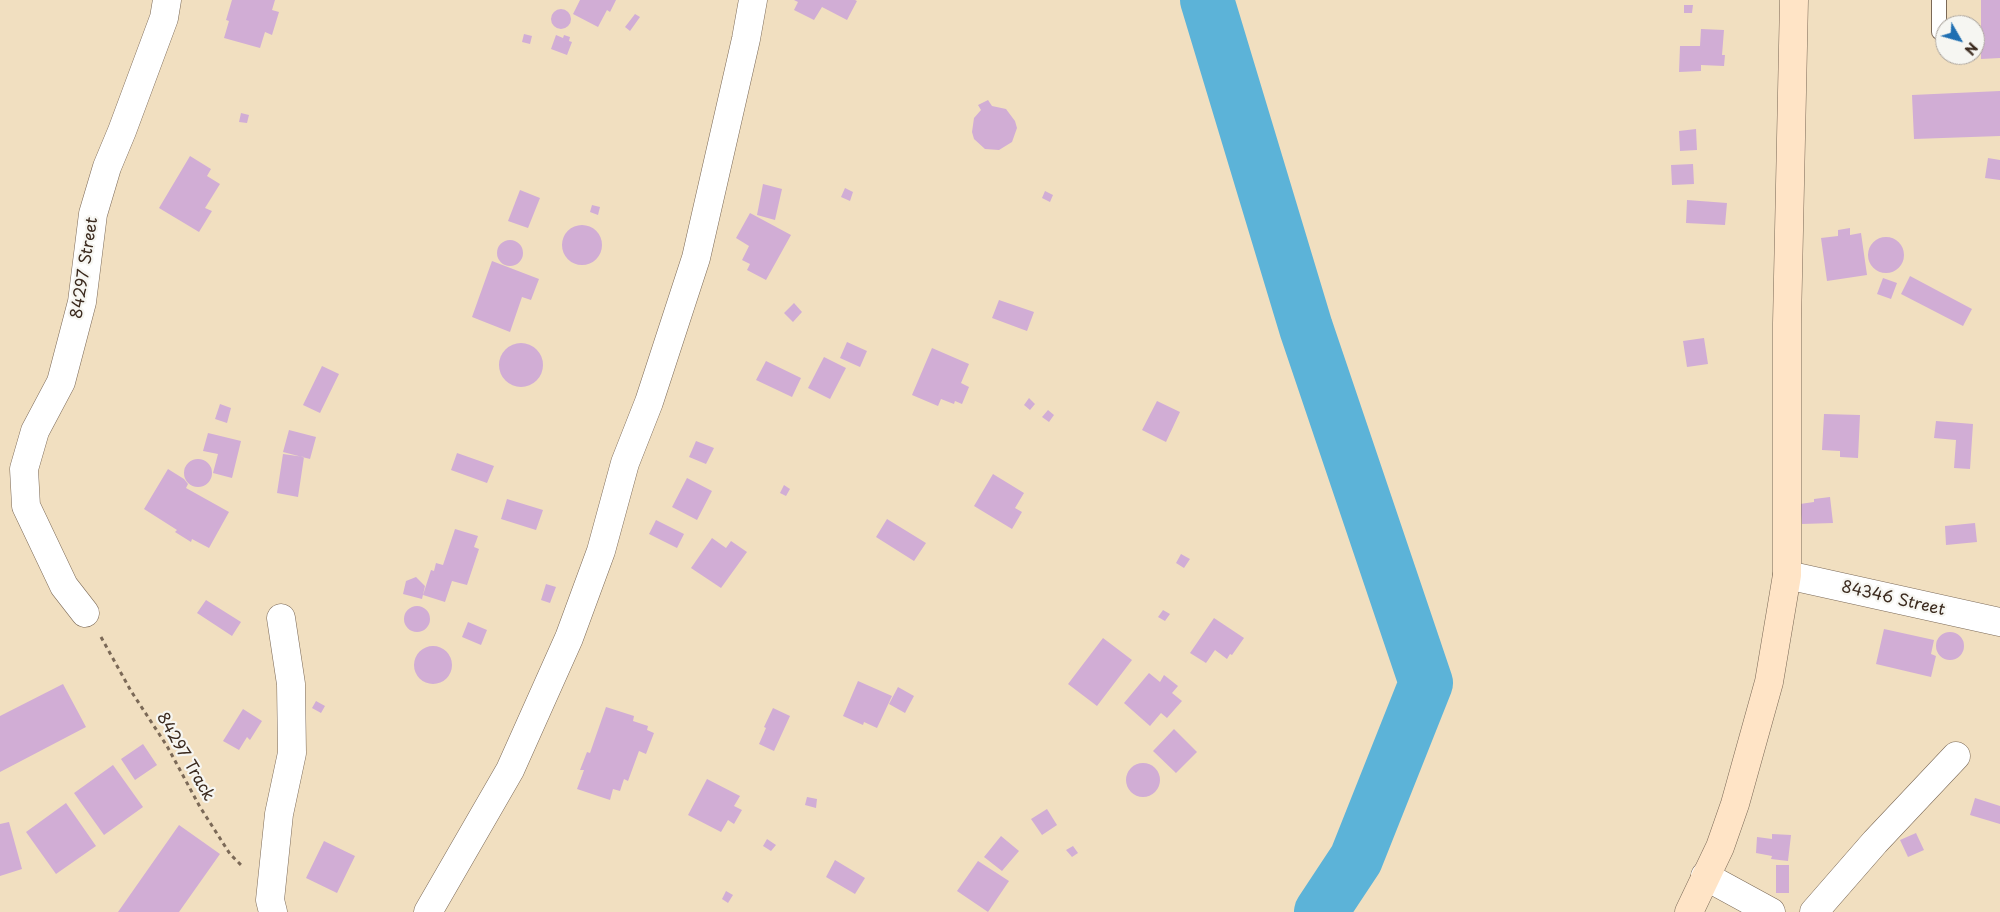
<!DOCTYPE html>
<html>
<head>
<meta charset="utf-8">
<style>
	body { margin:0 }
	#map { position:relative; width:2000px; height:912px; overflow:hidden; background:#f1dfc0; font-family:"Playpen Sans",sans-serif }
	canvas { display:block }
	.north { position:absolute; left:1935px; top:15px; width:50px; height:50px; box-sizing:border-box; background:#f6f6f2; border:1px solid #aba49d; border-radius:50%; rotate:128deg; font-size:14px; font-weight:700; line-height:20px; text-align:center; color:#3b2a1e }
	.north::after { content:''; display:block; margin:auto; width:18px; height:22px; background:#1f6fb2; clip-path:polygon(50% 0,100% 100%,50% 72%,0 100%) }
</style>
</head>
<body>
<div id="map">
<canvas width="2000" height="912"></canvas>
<div class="north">N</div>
</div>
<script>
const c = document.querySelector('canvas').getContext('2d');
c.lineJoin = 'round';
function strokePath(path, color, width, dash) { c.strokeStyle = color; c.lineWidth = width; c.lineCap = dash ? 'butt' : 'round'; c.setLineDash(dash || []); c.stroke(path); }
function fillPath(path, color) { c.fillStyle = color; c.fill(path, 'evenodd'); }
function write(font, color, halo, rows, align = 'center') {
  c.font = font + ' "Playpen Sans",sans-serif'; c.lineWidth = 4.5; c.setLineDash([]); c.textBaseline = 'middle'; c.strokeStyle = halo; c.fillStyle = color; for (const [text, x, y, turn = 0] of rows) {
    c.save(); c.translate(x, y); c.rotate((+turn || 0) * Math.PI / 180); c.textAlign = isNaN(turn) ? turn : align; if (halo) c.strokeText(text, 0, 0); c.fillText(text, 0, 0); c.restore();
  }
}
const river = new Path2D(`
	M1207,0l99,328 120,355 -70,176 -35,53`);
const building = new Path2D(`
	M232,0h43l-3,10 7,2 -7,23 -7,-3 -5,16 -36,-10 5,-17 -3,-1z
	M580,0h36l-6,12 -3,-2 -9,17 -25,-13z
	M794,0h61l2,1 -10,19 -25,-13 -8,13 -20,-10 4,-8z
	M1981,0h19v58l-19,1z
	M1684,5h9l-1,8h-8z
	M551 19a10 10 0 1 1 20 0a10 10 0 1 1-20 0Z
	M635,14l5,3 -10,14 -5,-4z
	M1701,29l23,1 -2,25h3l-1,11 -23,-1v6l-22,1 1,-26h20z
	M524,34l8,2 -2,8 -8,-2z
	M556,35l7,3 1,-3 6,2 -1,4 3,1 -5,13 -16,-6z
	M2000,91v45l-86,3 -2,-44z
	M988,100l4,6 14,3 9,12 2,7 -5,14 -13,8 -14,-1 -11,-10 -2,-7 2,-14 7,-8 -3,-5z
	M241,113l8,2 -2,8 -8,-1z
	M1696,129l1,21 -17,1 -1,-20z
	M190,156l21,13 -4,7 13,8 -15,24 7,3 -13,21 -40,-24z
	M1988,158l12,2v20l-15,-2z
	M1693,164l1,20 -22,1 -1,-20z
	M763,184l19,5 -7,31 -18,-5z
	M845,188l8,4 -3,9 -9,-4z
	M520,190l20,8 -12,30 -20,-7z
	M1045,191l8,4 -3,7 -8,-4z
	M1687,200l40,3 -2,22 -39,-2z
	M592,205l8,2 -2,8 -8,-3z
	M750,213l41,22 -25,45 -19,-10 3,-6 -8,-4 7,-14 -13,-8z
	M562 245a20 20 0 1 1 40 0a20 20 0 1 1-40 0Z
	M1850,228v7l11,-2 6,42 -40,6 -6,-43 17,-2v-6z
	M1868 255a18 18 0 1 1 36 0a18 18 0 1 1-36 0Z
	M497 253a13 13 0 1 1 26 0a13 13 0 1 1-26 0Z
	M492,261l47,18 -8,21 -9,-3 -12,35 -38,-15z
	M1910,276l62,33 -9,17 -62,-32z
	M1883,278l14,5 -6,16 -14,-5z
	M999,300l35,12 -7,19 -35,-13z
	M794,303l8,9 -9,10 -9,-9z
	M1704,338l4,26 -21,3 -4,-26z
	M847,342l20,9 -7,16 -20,-9z
	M499 365a22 22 0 1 1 44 0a22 22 0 1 1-44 0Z
	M932,348l37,16 -8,19 8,4 -7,17 -7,-3 -1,3 -13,-5 -3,7 -26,-11z
	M824,357l22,11 -16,31 -22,-11z
	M766,361l35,17 -9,19 -36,-17z
	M322,366l17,8 -19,39 -17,-8z
	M1029,398l6,6 -5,6 -6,-5z
	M1157,401l23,11 -14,30 -24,-12z
	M220,404l11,4 -4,15 -12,-4z
	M1048,410l6,5 -5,7 -7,-5z
	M1824,414l36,1 -2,43 -18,-1v-6l-18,-1z
	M1936,421l37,3 -3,45 -16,-1 2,-28 -22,-2z
	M289,430l27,7 -6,22 -27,-7z
	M208,433l33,8 -9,37 -19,-5 5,-19 -15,-3z
	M696,441l18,7 -8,16 -17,-7z
	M457,453l37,13 -7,17 -36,-13z
	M283,454l21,3 -6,40 -21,-4z
	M184 473a14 14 0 1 1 28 0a14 14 0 1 1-28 0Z
	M168,469l16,10 4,5 -2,4 43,24 -20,36 -17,-9 -1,3 -16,-10 2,-2 -33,-21z
	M993,474l31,19 -9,15 7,4 -10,17 -38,-23z
	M687,478l25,13 -15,29 -25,-13z
	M784,485l6,4 -4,7 -6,-3z
	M1830,497l3,26 -31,1 -2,-20 14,-2v-3z
	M507,499l36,11 -7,20 -35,-11z
	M887,519l39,24 -12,18 -38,-24z
	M656,520l28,14 -7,14 -28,-14z
	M1975,523l2,19 -31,3 -1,-19z
	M455,529l23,7 -4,11 5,2 -12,36 -15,-4 -7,21 -22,-7 8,-25 3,1 2,-8 7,2z
	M712,538l14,10 5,-7 16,11 -26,36 -30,-20z
	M1181,554l9,5 -6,9 -8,-5z
	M416,577l9,9 -3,13 -19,-5 3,-13z
	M546,584l10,3 -6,16 -9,-3z
	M206,600l35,22 -9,14 -35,-23z
	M404 619a13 13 0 1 1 26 0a13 13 0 1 1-26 0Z
	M1163,610l7,4 -5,7 -7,-4z
	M1214,618l30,20 -12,17 -2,-1 -3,5 -12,-9 -9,13 -16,-10z
	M468,622l19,8 -6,15 -19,-8z
	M1884,629l50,11 -3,14 5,2 -5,21 -55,-13z
	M1936 646a14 14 0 1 1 28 0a14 14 0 1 1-28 0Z
	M1103,638l29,22 -35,46 -29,-22z
	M414 665a19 19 0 1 1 38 0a19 19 0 1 1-38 0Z
	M1149,673l11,9 4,-7 14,11 -6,7 10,8 -15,17 -6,-5 -11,13 -26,-23z
	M858,681l34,15 -15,32 -13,-6 -1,3 -20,-9z
	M63,684l23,43 -86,45v-56z
	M898,687l16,9 -9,17 -16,-9z
	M316,701l9,5 -4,7 -9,-5z
	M606,707l28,9 -1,5 15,5 -1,4 7,3 -8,21 -7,-3 -11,30 -4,-2 -4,12 -7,-2 -3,11 -33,-11 7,-19h-4l7,-18 3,1z
	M773,708l17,8 -16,35 -15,-7 7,-16 -2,-1z
	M243,709l19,12 -12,19 -3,-3 -8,13 -16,-9z
	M1174,729l23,23 -21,21 -23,-22z
	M143,744l14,21 -22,15 -14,-21z
	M1126 780a17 17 0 1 1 34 0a17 17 0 1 1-34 0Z
	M113,765l30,42 -39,28 -30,-42z
	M707,779l33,17 -6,10 8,4 -8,14 -6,-4 -7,12 -33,-17z
	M807,797l10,2 -1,9 -11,-3z
	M1975,798l25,8v18l-30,-9z
	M66,803l30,43 -40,28 -30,-42z
	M1047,809l10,16 -15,10 -11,-16z
	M9,822l13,47 -22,7v-52z
	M179,825l41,29 -41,58h-61z
	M1916,833l8,17 -16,7 -8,-17z
	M1772,834l19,1 -3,26 -17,-2 1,-3 -16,-3 1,-16 15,2z
	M1001,836l18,15 -17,20 -18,-14z
	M767,839l9,6 -5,6 -8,-5z
	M324,841l31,15 -18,37 -31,-15z
	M1073,846l5,7 -6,4 -6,-7z
	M835,860l30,18 -10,16 -29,-17z
	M978,861l31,20 -21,31 -31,-21z
	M1776,865h13v28h-13z
	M726,891l7,4 -5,8 -6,-4z`);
const path = new Path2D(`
	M101,637l30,54 36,55 33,61 30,47 13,13`);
const lane = new Path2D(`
	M1939,0v32`);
const street = new Path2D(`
	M1787,575l213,47
	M85,613l-21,-27 -38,-80 -2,-37 11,-38 26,-49 21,-80 11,-88 14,-47 15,-36 42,-113 3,-18
	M1705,876l66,36
	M273,912l-3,-12 9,-86 13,-61 -1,-69 -10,-66
	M428,912l82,-142 59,-132 32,-87 24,-88 24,-61 47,-144 50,-219 7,-39
	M1814,912l61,-70 81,-86`);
const secondary = new Path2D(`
	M1689,912l31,-65 15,-43 34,-122 18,-107v-252l7,-323`);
const streetNames = [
	["84297 Street",85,268,-81],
	["84346 Street",1893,599,13],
	["84297 Track",185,757,60]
];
strokePath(river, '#5cb3d8', 54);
fillPath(building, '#d1add5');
strokePath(lane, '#7b6957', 16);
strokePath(street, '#7b6957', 29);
strokePath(secondary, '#7b6957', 29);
strokePath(path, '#7b6957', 3, [4, 4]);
strokePath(lane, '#fff', 14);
strokePath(street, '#fff', 28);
strokePath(secondary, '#ffe4c6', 28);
write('16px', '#3b2a1e', '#f6f6f2', streetNames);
</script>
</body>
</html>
